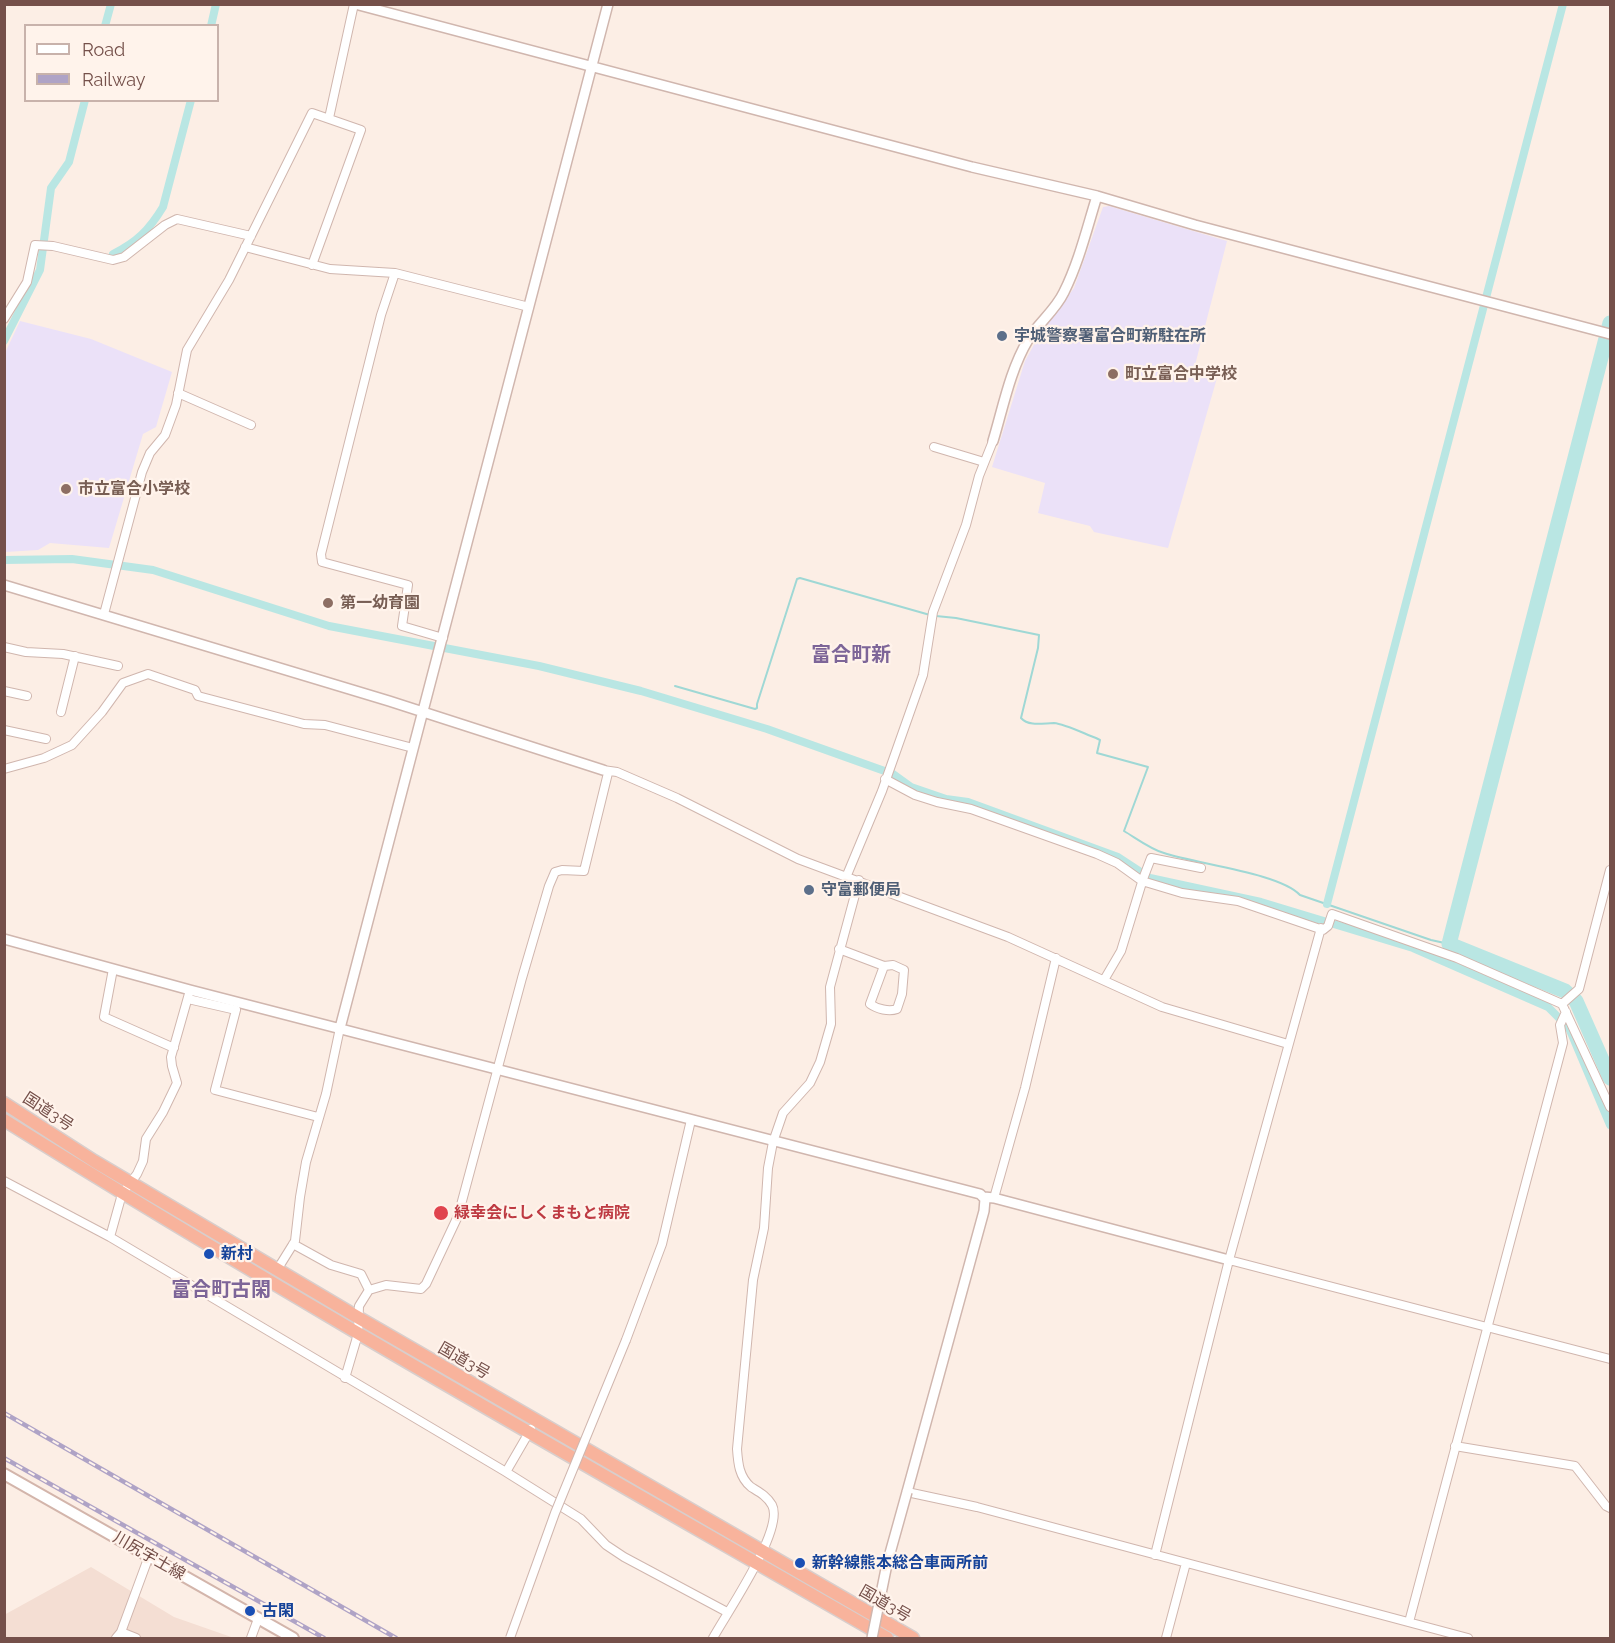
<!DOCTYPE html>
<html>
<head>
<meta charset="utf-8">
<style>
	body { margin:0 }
	#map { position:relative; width:1615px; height:1643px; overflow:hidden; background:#fceee5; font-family:Raleway,sans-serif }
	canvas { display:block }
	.frame { position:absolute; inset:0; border:6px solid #75504a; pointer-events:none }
	.legend { position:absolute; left:24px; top:24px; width:195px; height:78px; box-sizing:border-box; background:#fff3eb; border:2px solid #c8b2ab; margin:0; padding:8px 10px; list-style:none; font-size:18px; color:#75504a }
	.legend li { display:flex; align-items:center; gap:12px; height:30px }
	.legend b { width:30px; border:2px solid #c8b2ab }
</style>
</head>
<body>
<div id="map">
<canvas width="1615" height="1643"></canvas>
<div class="frame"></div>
<ul class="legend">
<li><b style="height:8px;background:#fff"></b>Road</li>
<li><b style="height:8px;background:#afa3c6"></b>Railway</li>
</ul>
</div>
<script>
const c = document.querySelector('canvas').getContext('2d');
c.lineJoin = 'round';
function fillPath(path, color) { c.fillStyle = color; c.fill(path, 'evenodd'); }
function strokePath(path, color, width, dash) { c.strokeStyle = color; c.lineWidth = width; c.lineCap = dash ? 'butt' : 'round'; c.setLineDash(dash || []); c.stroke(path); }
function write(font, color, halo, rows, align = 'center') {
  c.font = font + ' Raleway,"Noto Sans JP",sans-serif'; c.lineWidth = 4.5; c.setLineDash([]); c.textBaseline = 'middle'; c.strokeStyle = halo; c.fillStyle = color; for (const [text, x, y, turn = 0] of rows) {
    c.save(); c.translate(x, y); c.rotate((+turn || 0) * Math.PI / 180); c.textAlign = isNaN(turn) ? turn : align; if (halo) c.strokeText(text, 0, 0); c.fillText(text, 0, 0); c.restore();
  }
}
const residential = new Path2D(`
	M91,1567l83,50 60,21h-229l-1,-23z`);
const education = new Path2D(`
	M1109,206l118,35 -33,128 23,9 -49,170 -74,-16 -4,-6 -52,-13 7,-30 -53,-16 33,-106 16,-29 33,-44 29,-81z
	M20,321l71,18 81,33 -16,55 -13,7 -34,114 -59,-5 -12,7 -33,2v-199z`);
const stream = new Path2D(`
	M936,616l20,2 83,17 -1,13 -17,70c8,9 23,5 33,5 11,1 31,11 42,15l4,2 -3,13 51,14 -24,64c12,7 26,18 40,22 32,11 116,20 136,42l131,45 18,4
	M675,686l80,23 2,-1v-4l40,-125 3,-1 130,37`);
const canal = new Path2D(`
	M105,26l6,-22
	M211,26l5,-22
	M113,254c24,-12 36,-24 50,-47l28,-107
	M4,341l36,-71 11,-82 18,-26 16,-62
	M4,560l68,-1 81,11 176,56 210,40 102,25 126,38 126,45 18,13 35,12 22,3 150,55 32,21 111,24 152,46 135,59 21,21 41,97
	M1327,904l236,-900`);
const river = new Path2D(`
	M1610,323l-161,621 116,47 11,10 34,77`);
const minor = new Path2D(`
	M329,118l25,-114
	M245,247l85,22 65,4 134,34
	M395,273l-14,42 -60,239 1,8 86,23 -6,41 41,12
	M4,319l23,-37 8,-37 18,1 60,14 11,-3 41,-32 12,-6 74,17
	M178,393l73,32
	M934,447l50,15
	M104,614l38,-142 8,-19 15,-18 11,-30 11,-55 42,-70 83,-167 49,17 -49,135
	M4,647l22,5 37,2 55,12
	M4,691l23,5
	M61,712l14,-56
	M4,730l42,9
	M4,769l40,-11 28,-13 30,-33 21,-29 25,-9 47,16 3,6 106,28 21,1 88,23
	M603,770l14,2 60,26 121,61 210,78 154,70 126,37
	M885,779l30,16 22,7 34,7 126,45 20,9 25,18 40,12 56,8 85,29 5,-4 4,-12 125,44 105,46 48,103
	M847,875l35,-84 41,-116 10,-63 33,-87 13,-49 14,-35
	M839,949l45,17 9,-1 11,5 -2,24 -5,15c-8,3 -20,0 -27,-5l14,-38
	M113,969l-9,48 70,31
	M1104,980l17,-29 22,-72 8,-21 50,10
	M188,999l48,11 -21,80 103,27
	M1562,1004l17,-15 31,-119
	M4,1181l106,56 396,235 75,47 25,26 18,12 103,55
	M994,1198l31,-110 31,-130
	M110,1237l12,-43 15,-20 6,-13 3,-22 17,-27 14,-29 -5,-17 -1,-9 19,-67
	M293,1244l38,21 30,9 8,16
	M1229,1260l381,99
	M277,1270l18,-29 5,-44 6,-35 20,-68 14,-66
	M626,1340l36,-96 29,-124
	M345,1378l13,-44 1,-28 10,-16 17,-5 35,4 5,-5 32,-68 64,-238 27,-92 6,-14 7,-2 22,1 24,-98
	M1455,1446l120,20 31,40 4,2
	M506,1472l25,-43
	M907,1492l70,15 491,131
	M1155,1555l74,-295 92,-332
	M1409,1622l154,-579 -3,-18 6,-13
	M121,1632l15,6
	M116,1638l5,-6 28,-76
	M251,1638l7,-19
	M713,1638c13,-24 72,-109 59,-133 -5,-9 -13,-13 -21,-18 -12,-10 -13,-24 -14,-38l16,-169 11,-52 4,-60 5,-26 10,-29 27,-30 10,-21 11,-38 -1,-37 29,-107
	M1166,1638l20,-75`);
const tertiary = new Path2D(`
	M355,4l617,163 125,29 98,29 415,109
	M993,441c10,-33 17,-71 35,-101 10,-17 27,-29 36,-48 15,-30 23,-64 33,-96
	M4,585l385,116 214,69
	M4,939l186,51 790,204 5,5 -1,12 -77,281
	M340,1028l268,-1024
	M984,1197l10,1 235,62`);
const secondary = new Path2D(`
	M4,1474l289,164`);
const trunk = new Path2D(`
	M4,1103l90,58 265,157 554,320
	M4,1120c290,181 588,348 883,518`);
const rail = new Path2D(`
	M4,1413l392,225
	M4,1458l320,180`);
const minorBridge = new Path2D(`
	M510,1638l45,-125 71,-173`);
const tertiaryBridge = new Path2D(`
	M872,1638l15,-74 20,-72`);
const markers = [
	[1002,336,6,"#5c6f8a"],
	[1113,374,6,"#8d6e63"],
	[66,489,6,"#8d6e63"],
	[328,603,6,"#8d6e63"],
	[809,890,6,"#5c6f8a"],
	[441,1213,8,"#e0444e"],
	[209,1254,6,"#1a4fb4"],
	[800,1563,6,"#1a4fb4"],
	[250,1611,6,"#1a4fb4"]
];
const serviceNames = [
	["宇城警察署富合町新駐在所",1014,336],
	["守富郵便局",821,890]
];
const educationNames = [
	["町立富合中学校",1125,374],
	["市立富合小学校",78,489],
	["第一幼育園",340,603]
];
const streetNames = [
	["国道3号",48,1112,33],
	["国道3号",464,1361,30],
	["川尻宇土線",149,1556,30],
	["国道3号",885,1604,30]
];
const healthNames = [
	["緑幸会にしくまもと病院",454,1213]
];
const transitNames = [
	["新村",221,1254],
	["新幹線熊本総合車両所前",812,1563],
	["古閑",262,1611]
];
const quarterNames = [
	["富合町新",851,655],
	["富合町古閑",221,1290]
];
fillPath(residential, '#f4ded3');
fillPath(education, '#ebe1f8');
strokePath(stream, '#9fd8d5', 2);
strokePath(canal, '#b9e6e3', 8);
strokePath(river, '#b9e6e3', 15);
strokePath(minor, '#d0b6ae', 10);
strokePath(tertiary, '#d0b6ae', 12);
strokePath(secondary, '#d3b5ab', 14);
strokePath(trunk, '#d8cecc', 15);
strokePath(minor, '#fff', 8);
strokePath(tertiary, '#fff', 9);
strokePath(secondary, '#fff', 10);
strokePath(trunk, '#f8b39c', 12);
strokePath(rail, '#afa3c6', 4.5);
strokePath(rail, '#fff3eb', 2, [7]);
strokePath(minorBridge, '#d0b6ae', 10, []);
strokePath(tertiaryBridge, '#d0b6ae', 12, []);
strokePath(minorBridge, '#fff', 8);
strokePath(tertiaryBridge, '#fff', 9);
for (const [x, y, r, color] of markers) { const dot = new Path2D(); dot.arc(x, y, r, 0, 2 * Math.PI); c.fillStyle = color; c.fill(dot); strokePath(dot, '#fff3eb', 2); }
write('bold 16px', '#4e5e75', '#fff3eb', serviceNames, 'left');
write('bold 16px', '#785e54', '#fff3eb', educationNames, 'left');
write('16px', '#75504a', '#fff3eb', streetNames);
write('bold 16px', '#be3a42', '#fff3eb', healthNames, 'left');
write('bold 16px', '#164399', '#fff3eb', transitNames, 'left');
write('bold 20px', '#7d6598', '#fff3eb', quarterNames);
</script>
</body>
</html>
